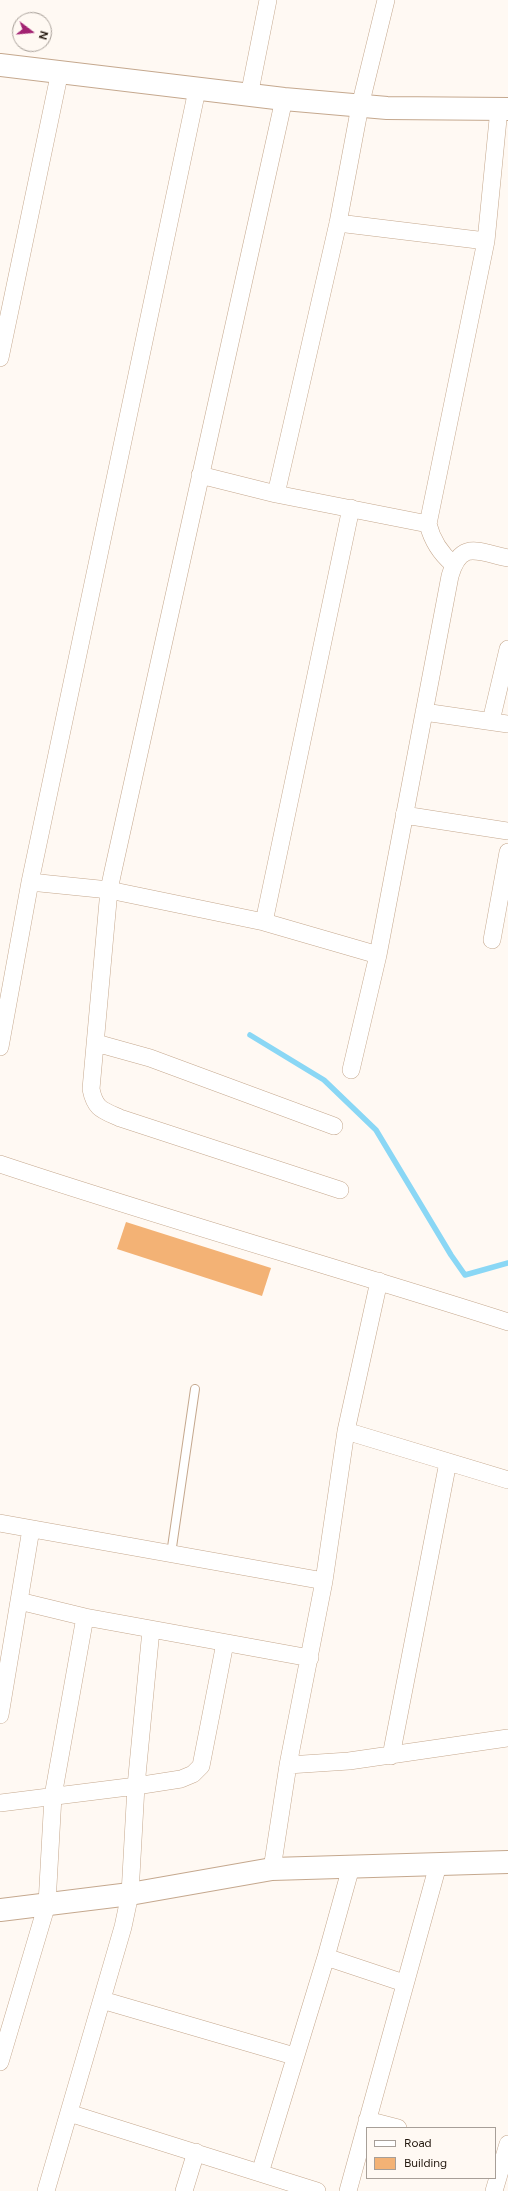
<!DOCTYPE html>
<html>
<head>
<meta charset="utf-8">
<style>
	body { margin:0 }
	#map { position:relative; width:508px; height:2191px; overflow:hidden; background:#fff9f3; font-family:Figtree,sans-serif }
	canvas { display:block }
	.legend { position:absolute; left:366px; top:2127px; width:130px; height:52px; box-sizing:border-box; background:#fff9f3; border:1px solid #a79f98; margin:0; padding:5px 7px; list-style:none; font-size:12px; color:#241910 }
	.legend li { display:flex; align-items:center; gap:8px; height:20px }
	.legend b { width:20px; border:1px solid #a79f98 }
	.north { position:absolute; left:12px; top:12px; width:40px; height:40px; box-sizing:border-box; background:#fff9f3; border:1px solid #a79f98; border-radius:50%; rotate:106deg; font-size:11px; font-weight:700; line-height:16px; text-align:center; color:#241910 }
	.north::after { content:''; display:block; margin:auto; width:14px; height:18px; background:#a22272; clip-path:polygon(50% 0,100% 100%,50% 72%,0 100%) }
</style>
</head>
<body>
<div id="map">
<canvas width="508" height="2191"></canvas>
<ul class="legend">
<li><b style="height:5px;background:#fff"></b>Road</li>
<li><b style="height:11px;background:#f3b275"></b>Building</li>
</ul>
<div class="north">N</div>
</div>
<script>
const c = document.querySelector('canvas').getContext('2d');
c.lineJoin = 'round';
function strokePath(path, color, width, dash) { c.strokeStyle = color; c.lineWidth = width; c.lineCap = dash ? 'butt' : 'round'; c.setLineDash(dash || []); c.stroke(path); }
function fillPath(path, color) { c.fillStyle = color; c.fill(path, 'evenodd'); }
const stream = new Path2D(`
	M250,1035l74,45 52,50 75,125 14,20 43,-12`);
const building = new Path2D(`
	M126,1222l145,46 -9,28 -145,-47z`);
const lane = new Path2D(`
	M171,1554l24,-165`);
const street = new Path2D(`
	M249,96l19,-96
	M284,99l-171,772 -4,19 -18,199c4,20 11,21 29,29l220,72
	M338,223l148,18
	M0,358l60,-287
	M200,475l76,19 152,30
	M276,494l62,-271 22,-117 26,-106
	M453,564c-13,-11 -21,-24 -25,-40l58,-283 13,-132
	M424,712l84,12
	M491,721l17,-72
	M404,815l104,16
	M30,882l79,8 155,32 114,33
	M264,922l87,-414
	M492,940l16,-88
	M96,1043l54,15 184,68
	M0,1047l30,-165 167,-792
	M351,1070l27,-115 72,-379c11,-37 28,-24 58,-18
	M0,1164c168,56 339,104 508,158
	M346,1431l162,49
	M0,1523l324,58
	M19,1601l66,16 225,41
	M0,1715l31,-186
	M391,1756l57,-294
	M288,1765l61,-4 159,-23
	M0,1803l136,-17 45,-7 12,-5 8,-8 24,-123
	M272,1869l16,-104 36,-184 22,-150 33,-150
	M326,1957l78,26
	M102,2000l192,56
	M0,2062l47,-158 6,-108 32,-179
	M69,2113l248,78
	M367,2120l31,8
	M260,2173l66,-216 25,-90
	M46,2191l77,-264 7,-33 6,-108 15,-156
	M184,2191l12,-39
	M348,2191l90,-326
	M494,2191l14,-47`);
const secondary = new Path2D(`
	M0,65l284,34 103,9 121,1
	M0,1910l130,-16 142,-25 236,-7`);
strokePath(stream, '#8ad7f5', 5.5);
fillPath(building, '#f3b275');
strokePath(lane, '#c5a88e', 10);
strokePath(street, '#c5a88e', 18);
strokePath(secondary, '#c5a88e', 24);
strokePath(lane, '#fff', 8);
strokePath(street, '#fff', 17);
strokePath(secondary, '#fff', 22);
</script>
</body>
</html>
